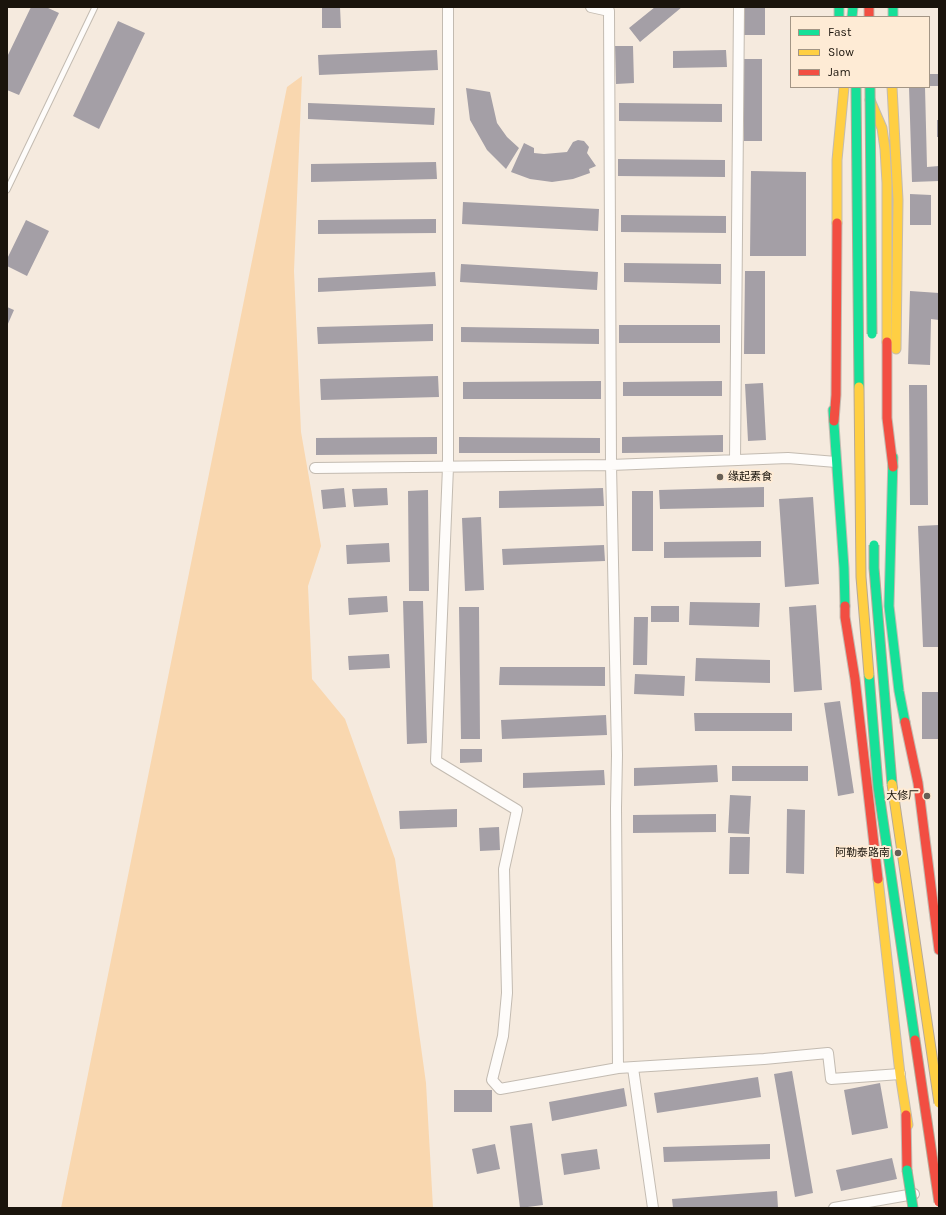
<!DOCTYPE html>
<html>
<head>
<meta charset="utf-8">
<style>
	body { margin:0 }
	#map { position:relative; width:946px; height:1215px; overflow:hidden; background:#f5eade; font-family:Karla,sans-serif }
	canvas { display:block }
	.frame { position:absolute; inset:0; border:8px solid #1a140c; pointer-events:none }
	.legend { position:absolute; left:790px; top:16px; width:140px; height:72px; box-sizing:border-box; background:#feebd5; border:1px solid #a39585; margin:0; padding:5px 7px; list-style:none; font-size:12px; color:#1a140c }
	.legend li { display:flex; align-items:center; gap:8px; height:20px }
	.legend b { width:20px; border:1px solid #a39585 }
</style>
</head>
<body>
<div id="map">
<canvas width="946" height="1215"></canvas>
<div class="frame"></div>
<ul class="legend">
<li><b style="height:5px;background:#16e098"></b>Fast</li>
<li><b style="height:5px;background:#ffcf43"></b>Slow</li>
<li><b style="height:5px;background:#f24e42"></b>Jam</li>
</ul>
</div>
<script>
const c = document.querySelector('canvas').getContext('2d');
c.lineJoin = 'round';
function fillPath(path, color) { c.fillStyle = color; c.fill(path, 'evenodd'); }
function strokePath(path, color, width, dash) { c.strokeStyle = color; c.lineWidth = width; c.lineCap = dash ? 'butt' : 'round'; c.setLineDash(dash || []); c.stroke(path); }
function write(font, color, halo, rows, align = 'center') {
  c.font = font + ' Karla,"Noto Sans SC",sans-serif'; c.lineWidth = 4; c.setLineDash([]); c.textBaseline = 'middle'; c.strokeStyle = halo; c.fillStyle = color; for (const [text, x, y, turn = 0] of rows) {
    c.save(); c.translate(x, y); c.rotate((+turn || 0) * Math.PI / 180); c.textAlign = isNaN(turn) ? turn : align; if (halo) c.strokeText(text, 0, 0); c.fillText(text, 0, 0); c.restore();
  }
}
const green = new Path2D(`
	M302,76l-8,195 7,161 20,114 -13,40 4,93 33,40 50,140 31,224 7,125h-372l226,-1121z`);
const building = new Path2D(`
	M31,7h15l13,6 -40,82 -12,-5v-33z
	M322,7h18l1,21h-19z
	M655,7h27l-42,35 -11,-14z
	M742,7h23v28h-23z
	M118,21l27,12 -46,96 -26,-13z
	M615,46h18l1,37 -18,1z
	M437,50l1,20 -119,5 -1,-20z
	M726,50l1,17 -54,1v-17z
	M744,59h18v82h-18z
	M929,74h10v12h-10z
	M909,87h16l2,80 12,-1v15l-27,1z
	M466,88l24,4 7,31 10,14 12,11 -13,21 -19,-19 -17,-30z
	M308,103l127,5 -1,17 -126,-6z
	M619,103l103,1v18l-103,-1z
	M937,120h2v17h-2z
	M578,140l6,1 5,6 -2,6 9,13 -7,3 1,4 -17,6 -21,3 -22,-3 -19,-7 13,-29 10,5v5l10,1 23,-2 6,-10z
	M618,159l107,1v17l-107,-1z
	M436,162l1,17 -126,3v-18z
	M751,171l55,1v84h-56z
	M910,194l21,1v30h-21z
	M463,202l136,7 -1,22 -136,-7z
	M621,215l105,1v17l-105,-1z
	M436,219v14l-118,1v-14z
	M26,220l23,11 -22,45 -20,-10v-7z
	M624,263l97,1v20l-97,-2z
	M461,264l137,8 -1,18 -137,-8z
	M745,271h20v83h-21z
	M435,272l1,14 -118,6v-14z
	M910,291l29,2v27l-8,-1 -1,46 -22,-1z
	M7,307l7,3 -7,16z
	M433,324v17l-115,3 -1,-17z
	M619,325h101v18h-101z
	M461,327l138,2v15l-138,-2z
	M438,376l1,21 -118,3 -1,-21z
	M601,381v18h-138v-17z
	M722,381v15h-99v-14z
	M763,383l3,57 -18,1 -3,-57z
	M909,385h18l1,120h-18z
	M723,435v17l-101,1v-16z
	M437,437v17l-121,1v-17z
	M459,437l141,1v15h-141z
	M764,487v20l-104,2 -1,-19z
	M344,488l2,19 -23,2 -2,-19z
	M387,488l1,17 -34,2 -2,-18z
	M603,488l1,18 -105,2v-17z
	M428,490l1,101h-20l-1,-100z
	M632,491h21v60h-21z
	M813,497l6,87 -34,3 -6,-88z
	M481,517l3,73 -19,1 -3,-73z
	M939,525v122h-16l-5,-121z
	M761,541v16l-97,1v-16z
	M389,543l1,19 -43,2 -1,-19z
	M604,545l1,16 -102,4 -1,-16z
	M387,596l1,16 -39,3 -1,-17z
	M403,601h20l4,142 -20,1z
	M690,602l70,1 -1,24 -70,-2z
	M816,605l6,85 -28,2 -5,-85z
	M651,606h28v16h-28z
	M459,607h20l1,132h-19z
	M634,617h14l-1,48h-14z
	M389,654l1,14 -41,2 -1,-14z
	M696,658l74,2v23l-75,-2z
	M500,667h105v19l-106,-1z
	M635,674l50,2 -1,20 -50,-2z
	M922,692h17v47h-17z
	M840,701l14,92 -16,3 -14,-93z
	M694,713h98v18h-97z
	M606,715l1,20 -105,4 -1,-19z
	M460,749h22v13l-22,1z
	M717,765l1,17 -84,4v-18z
	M732,766h76v15h-76z
	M604,770l1,15 -82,3v-15z
	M730,795l21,1 -2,38 -21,-1z
	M457,809v18l-57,2 -1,-18z
	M787,809l18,1 -1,64 -18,-1z
	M716,814v18l-83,1v-18z
	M499,827l1,23 -20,1 -1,-23z
	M730,837h20l-1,37h-20z
	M792,1071l21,122 -18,4 -21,-123z
	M758,1077l3,20 -104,16 -3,-20z
	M880,1083l8,45 -36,7 -8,-45z
	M624,1088l3,18 -75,15 -3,-19z
	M454,1090h38v22h-38z
	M532,1123l11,82 -23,3 -10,-82z
	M495,1144l5,25 -23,5 -5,-25z
	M770,1144v15l-106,3 -1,-15z
	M597,1149l3,20 -36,6 -3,-21z
	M892,1158l5,21 -56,12 -5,-21z
	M777,1191l1,17h-105l-1,-9z`);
const lane = new Path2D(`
	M7,190l88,-183`);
const street = new Path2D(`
	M448,7v460l-12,294 81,49 -13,59 3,124 -4,43 -11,44 8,9 118,-21 146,-9 64,-6 3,26 69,-5
	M591,7l18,4 2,454 6,290 -1,53 2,260
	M735,460l4,-453
	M315,468l296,-3 177,-7 48,4
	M633,1068l20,140
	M834,1208l80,-14`);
const fast = new Path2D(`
	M839,7v10
	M893,7v10
	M852,17l1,-10
	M833,410l11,158 1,38
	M893,457l-4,149 10,85 6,31`);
const slow = new Path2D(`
	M892,87l6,113 -2,149
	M870,100l12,28 3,21 2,34v159
	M837,223v-63l7,-73
	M878,879l22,195 8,51`);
const jam = new Path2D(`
	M869,7v10
	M887,342v76l6,49
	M834,421l2,-26 1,-172
	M845,606v11l10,62 23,200
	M905,722l13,61 21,167
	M906,1115l1,55`);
const fastBridge = new Path2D(`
	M856,87l3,300
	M870,87l2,247
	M874,545v23l18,216
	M869,675l9,111 37,254
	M907,1170l6,38`);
const slowBridge = new Path2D(`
	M859,387l2,190 8,98
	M892,784l47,319`);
const jamBridge = new Path2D(`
	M915,1040l24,162`);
const markers = [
	[720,477,4,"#675f56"],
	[927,796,4,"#675f56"],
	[898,853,4,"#675f56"]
];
const poiNames = [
	["缘起素食",728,477,"left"],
	["大修厂",919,796],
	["阿勒泰路南",890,853]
];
fillPath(green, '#f9d7af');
fillPath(building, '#a49fa6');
strokePath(lane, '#c3bbb1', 7);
strokePath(street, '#c3bbb1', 12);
strokePath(fast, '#c3bbb1', 11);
strokePath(slow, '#c3bbb1', 11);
strokePath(jam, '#c3bbb1', 11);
strokePath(lane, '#fefcfa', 5);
strokePath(street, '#fefcfa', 10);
strokePath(fast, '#16e098', 9);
strokePath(slow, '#ffcf43', 9);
strokePath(jam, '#f24e42', 9);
strokePath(fastBridge, '#b7a997', 11, []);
strokePath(slowBridge, '#b7a997', 11, []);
strokePath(jamBridge, '#b7a997', 11, []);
strokePath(fastBridge, '#16e098', 9);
strokePath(slowBridge, '#ffcf43', 9);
strokePath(jamBridge, '#f24e42', 9);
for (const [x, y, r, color] of markers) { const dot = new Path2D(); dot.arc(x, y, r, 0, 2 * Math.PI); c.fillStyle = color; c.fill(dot); strokePath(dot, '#feebd5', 1.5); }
write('11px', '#1a140c', '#feebd5', poiNames, 'right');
</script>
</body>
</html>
